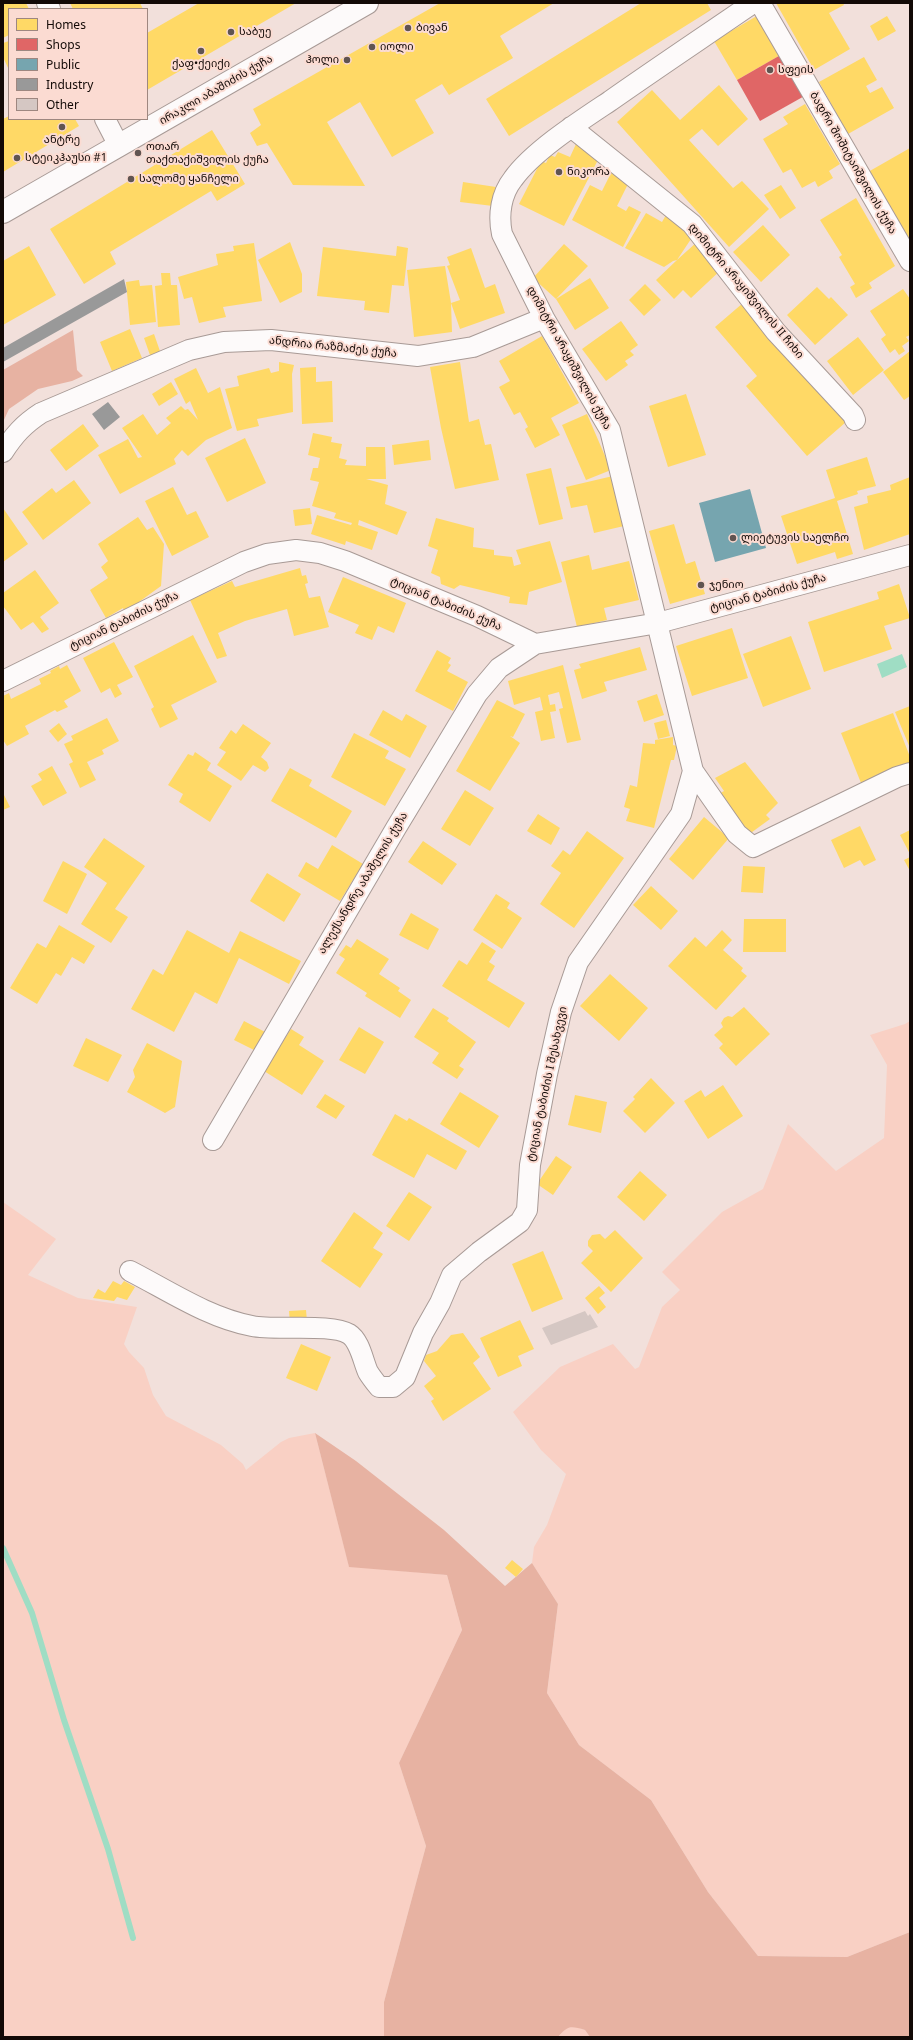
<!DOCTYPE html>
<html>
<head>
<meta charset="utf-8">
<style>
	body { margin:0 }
	#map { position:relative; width:913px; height:2040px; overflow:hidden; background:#f2e0db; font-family:"Noto Sans",sans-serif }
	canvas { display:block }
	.frame { position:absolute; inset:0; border:4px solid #120906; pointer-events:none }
	.legend { position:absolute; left:8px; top:8px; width:140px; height:112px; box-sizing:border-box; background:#fbdbd2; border:1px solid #9e8780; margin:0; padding:5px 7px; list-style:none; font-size:12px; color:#120906 }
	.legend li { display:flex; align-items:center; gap:8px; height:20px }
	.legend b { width:20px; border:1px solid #9e8780 }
</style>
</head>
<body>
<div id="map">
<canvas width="913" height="2040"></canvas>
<div class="frame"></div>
<ul class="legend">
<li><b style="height:11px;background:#ffd966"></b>Homes</li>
<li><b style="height:11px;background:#e06666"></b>Shops</li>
<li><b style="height:11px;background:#76a5af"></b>Public</li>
<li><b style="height:11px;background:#999"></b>Industry</li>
<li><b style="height:11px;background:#d5c7c3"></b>Other</li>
</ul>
</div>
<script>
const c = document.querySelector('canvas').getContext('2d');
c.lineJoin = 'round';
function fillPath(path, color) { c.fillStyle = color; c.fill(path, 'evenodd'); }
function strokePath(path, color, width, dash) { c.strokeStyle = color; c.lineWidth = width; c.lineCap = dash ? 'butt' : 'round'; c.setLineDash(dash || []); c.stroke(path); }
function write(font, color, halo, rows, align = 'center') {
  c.font = font + ' "Noto Sans","Noto Sans Georgian",sans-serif'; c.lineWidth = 4; c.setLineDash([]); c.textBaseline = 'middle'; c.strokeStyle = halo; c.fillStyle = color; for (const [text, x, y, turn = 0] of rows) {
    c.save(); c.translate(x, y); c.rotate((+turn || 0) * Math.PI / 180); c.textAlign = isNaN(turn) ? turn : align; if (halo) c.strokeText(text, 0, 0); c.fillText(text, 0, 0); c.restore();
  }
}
const green = new Path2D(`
	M910,1021v911l-63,25 -89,-1 -50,-64 -57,-92 -72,-55 -32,-52 11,-89 -26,-41 2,-16 13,-22 19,-51 -25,-24 -28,-38 47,-45 53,-23 22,25 4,-2 23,-60 18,-17 -18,-18 60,-60 41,-23 25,-65 48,47 48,-33 3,-73 -17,-30 35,-11z
	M3,1202l53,37 -28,36 50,23 59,9 -13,37 5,8 15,16 9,27 13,21 55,29 22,19 3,6 35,-28 8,-4 26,-5 34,133 98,9 15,55 -63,133 27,83 -42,156v35h-381z
	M573,2026l12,4 5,7h-32l7,-8z`);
const forest = new Path2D(`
	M73,330l4,40 6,6 -11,5 -34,8 -29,20 -6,13v-52z
	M315,1433l41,28 88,69 61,56 27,-23 26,41 -11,89 32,52 72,55 57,92 50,64 89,1 63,-25v105h-320l-5,-7c-14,-4 -17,-5 -27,7h-174v-35l42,-156 -27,-83 63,-133 -15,-55 -98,-8z`);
const water = new Path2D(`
	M902,654l5,13 -25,11 -5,-14z`);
const homes = new Path2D(`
	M3,3h23l3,6h-20v26l-6,3z
	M70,3h70l3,6h-70z
	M199,3h97l-149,87v-57z
	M440,3h114l-54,33 13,22 -64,37 -7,-11 -27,16 19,33 -42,24 -32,-55 -33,20 38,64 -72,-1 -26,-42 -10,3 -7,-13 11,-8 -8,-16z
	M641,3h66l4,7 -202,126 -23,-37z
	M776,3h67l1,2 -15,8 21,36 -36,21z
	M762,13l22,40 -47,27 -23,-39z
	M887,16l9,15 -18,10 -8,-15z
	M9,41v29l-6,-13v-14z
	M864,57l13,23 -11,6 4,7 12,-6 12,21 -46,26 -29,-52z
	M719,85l29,34 -30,27 -16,-17 -13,11 44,48 9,-7 27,28 -40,38 -112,-125 35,-32 28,30z
	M805,104l35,60 -11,7 4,7 -15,9 -3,-6 -13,7 -11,-19 -8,4 -20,-34 25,-15 -5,-7z
	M9,116v3h66l4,7 -76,46v-53z
	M212,130l33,54 -28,17 -6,-10 -101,61 6,12 -32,20 -34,-55z
	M576,144l24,12 -36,70 -45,-22 22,-43 5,2 4,-8 5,2 3,-5 12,5z
	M910,148v97l-42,-73z
	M611,173l18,9 -12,24 9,5 3,-5 12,6 -18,35 -51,-27 18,-35 12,6z
	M463,182l33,5 -3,19 -33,-4z
	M781,185l15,23 -16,11 -16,-24z
	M856,198l39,68 -26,17 3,5 -16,10 -6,-11 5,-3 -16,-27 3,-2 -22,-35z
	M646,213l16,9 4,-7 29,18 -18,27 21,-19 25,27 -32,30 -8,-8 -9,9 -18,-19 21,-20 -4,1 -9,6 -39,-19z
	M763,225l27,30 -29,27 -28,-30z
	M290,242l12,32v18l-22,11 -22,-43z
	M254,243l8,58 -39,6 3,10 -27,6 -7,-26 -8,2 -6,-22 40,-12 -2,-11 18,-3 -1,-5z
	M564,244l24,22 -32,33 -23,-21z
	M29,246l27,49 -53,30v-64z
	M397,246l11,2 -4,38 -12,-1 -3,28 -25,-3 1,-9 -48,-5 6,-49 73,9z
	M471,248l14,40 10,-4 10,29 -45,16 -9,-26 1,29 -38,5 -7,-67 38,-4 6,37 9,-3 -13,-34 3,-1 -3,-8z
	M161,273h9l1,12h6l3,40 -22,2 -3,-41 7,-1z
	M590,278l19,30 -34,22 -19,-31z
	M139,280l1,6 12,-1 4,37 -26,3 -4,-43z
	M645,284l16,16 -17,16 -15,-16z
	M817,287l12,12 2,-2 17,18 -33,30 -28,-30z
	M903,289l7,10v36l-4,2 3,4 -7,5 3,5 -6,4 -4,-6 -5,4 -9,-14 5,-4 -16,-24z
	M743,303l103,119 -39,34 -61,-70 11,-10 -42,-49z
	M621,321l17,24 -8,6 4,4 -9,6 3,4 -22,16 -24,-32z
	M130,329l12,29 -30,13 -12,-29z
	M154,334l7,20 -10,4 -7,-20z
	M542,336l37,67 -28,15 9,17 -25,13 -10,-19 3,-2 -8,-15 -6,3 -15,-28 11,-6 -11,-20z
	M858,337l26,33 -31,25 -26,-34z
	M910,351v45l-6,4 -21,-28z
	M279,362l15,3 -2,9 1,38 -36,7 2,7 -22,5 -12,-42 14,-3 -2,-10 32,-8 2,5 8,-2z
	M460,362l9,60 10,-3 6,26 6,-1 8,36 -44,9 -14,-61 -11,-61z
	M316,367v15l16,-1 1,41 -31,2 -2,-56z
	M196,368l12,25 12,-6 12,41 -26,12 -18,16 -6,-6 -8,9 2,5 -56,30 -22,-39 30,-16 10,19 4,-1 -20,-29 21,-14 14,21 14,-12 -5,-5 15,-12 4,4 3,-1 10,11 -8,-19 -4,3 -12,-25z
	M171,382l7,12 -19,12 -7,-12z
	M686,394l20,61 -38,12 -19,-61z
	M587,414l24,56 -25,10 -24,-55z
	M83,424l16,22 -33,25 -16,-21z
	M313,433l19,4 -1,5 11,2 -3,14 8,2 -2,5 21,1v-19h19l1,32h-20l22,6 -3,19 22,8 -10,23 -38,-15 -1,5 20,7 -6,18 -26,-9 -1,4 -34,-11 6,-19 34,10 1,-2 -18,-5 2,-5 -24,-7 7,-24 -9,-2 3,-12h5l2,-10 -12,-3z
	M245,438l21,45 -39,19 -22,-44z
	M429,440l2,20 -37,5 -2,-20z
	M867,457l9,29 -19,5 1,3 -21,7 16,53 -16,5 -2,-7 -38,12 -16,-48 54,-18 -9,-28z
	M551,468l12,51 -24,6 -13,-51z
	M613,476l11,50 -30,7 -7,-28 -16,3 -5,-21z
	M910,477v57l-46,16 -10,-43 14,-4 -1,-7 24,-6 -1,-5z
	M74,480l17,23 -48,37 -21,-28 30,-24 4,5z
	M173,487l14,28 9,-4 13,26 -37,19 -27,-55z
	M3,508l25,36 -25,18z
	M310,508l2,16 -17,2 -2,-16z
	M138,517l9,13 6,-3 11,17 -3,42 -36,26 -2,-4 -17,10 -16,-28 18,-12 -7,-11 7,-6 -10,-17z
	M436,518l38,10 -1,19 21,3v5l18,2 2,9 7,-2 -5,-14 34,-9 12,41 -33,10 -2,13 -18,-2 1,-6 -50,-12 -6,4 -13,-5 -1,-7 -9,-4 7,-23 -10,-4z
	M674,524l12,40 9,-3 10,33 -35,10 -21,-73z
	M589,555l3,15 37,-9 10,39 -35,8 3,12 -30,7 -16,-65z
	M300,568l2,8 4,-1 2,8 -3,1 4,14 11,-2 9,31 -35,9 -7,-27 -42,12 -27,12 9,23 -10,3 -27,-59 42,-19 3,6z
	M35,570l24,33 -19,14 9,12 -7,4 -9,-11 -12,8 -18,-24v-13z
	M343,577l63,26 -12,30 -16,-7 -6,14 -17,-7 4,-8 -31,-13z
	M899,584l11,34 -26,8 8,23 -68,23 -16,-50 71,-23 -2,-7z
	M732,628l16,50 -56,18 -16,-50z
	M193,635l24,47 -46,23 7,14 -18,9 -9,-19 3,-2 -20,-41z
	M791,636l20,53 -48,18 -20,-53z
	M114,642l19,35 -16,8 5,9 -7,4 -5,-10 -9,5 -18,-35z
	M640,647l7,23 -43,12 3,9 -25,8 -8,-29 7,-2 -2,-4z
	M437,650l14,8 -3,5 3,2 -4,6 21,11 -15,29 -38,-20z
	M67,665l14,26 -17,10 4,6 -11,5 -2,-2 -30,16 4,8 -22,12 -4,-6v-44l6,-3 2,6 30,-15 -2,-5 12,-6 -1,-2 9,-5 1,3z
	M563,665l18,75 -14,3 -8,-34 4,-1 -4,-16 -11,3 2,10 5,-1 1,7 -6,1 5,26 -14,3 -6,-29 8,-2 -3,-13 -26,8 -6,-24z
	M657,694l7,21 -20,7 -7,-21z
	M497,700l28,14 -12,23 -3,-1 10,7 -30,48 -34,-20z
	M910,706v42l-15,-36z
	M383,710l19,11 4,-7 21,12 -17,32 -41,-23z
	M893,713l17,44v6l-49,20 -20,-50z
	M107,718l12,23 -17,9 2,4 -17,8 9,18 -16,8 -11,-24 4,-2 -9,-18 9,-4 -2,-4z
	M666,720l4,16 -12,3 -4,-16z
	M59,723l8,11 -9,8 -9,-11z
	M243,724l28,19 -10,14 6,5 2,6 -4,4 -12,-7 -12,16 -24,-16 9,-13 -7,-4 12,-18 5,4z
	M354,733l35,18 -4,7 21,11 -21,37 -54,-29z
	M673,737v8l4,1 -3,14h-3l-17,68 -28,-7 4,-12 -6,-2 6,-22 7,2 6,-44 12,1v-4z
	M195,752l16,11 -4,7 25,16 -22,36 -31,-20 4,-8 -15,-9 20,-31 5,2z
	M745,762l33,41 -12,12 4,4 -22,16 -31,-40 7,-4 -9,-13z
	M52,766l15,27 -24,13 -12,-20 11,-6 -4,-6z
	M290,768l22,12 -3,6 43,25 -16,27 -65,-37z
	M465,790l29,18 -24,38 -29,-17z
	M3,793l7,14 -7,3z
	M538,814l22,14 -9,17 -24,-14z
	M704,817l25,21 -36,42 -24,-21z
	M860,826l16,34 -12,6 -4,-6 -16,8 -13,-28z
	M910,830v24l-10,-19z
	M587,831l37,27 -50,70 -34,-24 21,-31 -10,-7 12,-16 7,5z
	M104,838l41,28 -30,43 13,8 -17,26 -30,-19 26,-41 -23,-16z
	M423,841l34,23 -15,21 -34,-23z
	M332,845l31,19 -23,37 -42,-25 8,-14 12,7z
	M910,857v14l-6,-11z
	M63,861l24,13 -20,40 -24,-13z
	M743,866l22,1 -2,26 -22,-1z
	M267,873l34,21 -17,28 -34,-21z
	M651,886l27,25 -17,19 -28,-25z
	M496,894l14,9 -3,5 15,10 -20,31 -29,-19z
	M411,913l28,16 -11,21 -29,-15z
	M744,919h42v33h-43z
	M59,925l36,21 -11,18 -12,-7 -11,19 -5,-3 -19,31 -27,-16 27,-45 9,5z
	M187,930l42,23 11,-22 61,30 -12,23 -50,-26 -22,46 -22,-12 -21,40 -43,-23 22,-40 10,6z
	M722,930l10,10 -9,10 20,18 -2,3 6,5 -31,34 -48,-44 27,-29 11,10z
	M357,939l32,20 -10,15 21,14 -2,3 13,9 -11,18 -35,-22 2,-3 -31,-20 9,-14 -6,-4 7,-10 5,3z
	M482,942l14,9 -7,11 6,4 -8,14 38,23 -16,25 -67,-42 17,-26 8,5z
	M610,974l38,34 -29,33 -39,-35z
	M744,1007l26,27 -34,32 -17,-18 4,-4 -9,-9 9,-8 -2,-4 3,-5 4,-2 4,1z
	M433,1008l16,10 -2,3 29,21 -17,24 5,3 -7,10 -25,-16 7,-10 -25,-16z
	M244,1021l23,12 -11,18 -22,-11z
	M359,1027l25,15 -19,32 -26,-14z
	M291,1029l13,8 -5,8 25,16 -22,34 -38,-24z
	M86,1038l36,17 -14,27 -35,-16z
	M147,1043l35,18 -7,46 -10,6 -38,-21 8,-15 -2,-7z
	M651,1078l24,25 -30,30 -22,-22 12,-12 -2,-2z
	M723,1085l20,31 -35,23 -24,-38 17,-11 4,7z
	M460,1092l39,24 -20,32 -39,-24z
	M325,1094l20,12 -9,13 -20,-12z
	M575,1095l32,7 -6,31 -33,-8z
	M395,1114l12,7 2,-3 58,33 -11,19 -29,-16 -13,24 -42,-23z
	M556,1156l16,11 -19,28 -16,-11z
	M640,1171l27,24 -23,26 -27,-24z
	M409,1192l23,15 -23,34 -23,-15z
	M354,1212l29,21 -10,15 10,6 -23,34 -39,-27z
	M615,1230l28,28 -32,34 -30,-29 12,-12 -5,-5v-5l4,-6 8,-1 5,5z
	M543,1251l20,48 -31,13 -20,-48z
	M113,1281l8,4 3,-4 11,6 -8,13 -10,-3 -3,4 -21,-3 5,-9 7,4z
	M599,1286l6,7 -6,5 7,9 -8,7 -13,-16z
	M306,1310l1,11 -17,2 -1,-12z
	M520,1320l14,29 -16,7 4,10 -24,11 -18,-39z
	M463,1333l17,24 -7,6 18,26 -48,32 -12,-20 3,-2 -10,-13 12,-10 -12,-15 2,-6 11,-4 14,-16z
	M301,1344l30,13 -14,34 -31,-13z
	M512,1560l11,9 -7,8 -11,-9z`);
const shops = new Path2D(`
	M784,53l24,41 -48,27 -23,-41z`);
const public = new Path2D(`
	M750,489l16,59 -51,14 -16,-59z`);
const industry = new Path2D(`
	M124,279l3,13 -124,70v-14z
	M108,402l12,15 -16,13 -12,-16z`);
const stream = new Path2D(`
	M3,1548l29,65 32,107 44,129 25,89`);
const building = new Path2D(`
	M585,1311l3,5 2,-2 8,13 -47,18 -9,-17z`);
const minor = new Path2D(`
	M47,3l3,6
	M760,3l150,258
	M105,119l14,27
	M571,127l121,97 84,108 77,83 2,5
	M3,452c11,-17 21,-28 38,-39l148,-63 35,-8 47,-2 147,16 55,-9 71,-29
	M3,681l241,-119 23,-8 29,-4 24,3 25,8 132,55 58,28 123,-21 252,-68
	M693,771l44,63 16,13 144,-70 13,-4
	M213,1140l183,-312 81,-134 22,-26 36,-24
	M130,1271c39,20 79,47 122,55 24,5 79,-3 97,8 11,7 14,27 19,38 3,5 7,10 11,15h14l12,-10 18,-44 17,-30 12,-28 27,-23 41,-30 7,-12 3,-45 17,-91 14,-62 17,-50 103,-148 12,-43 -83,-341 -66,-112 -42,-84c-4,-19 -1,-40 11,-55 20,-28 67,-58 97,-78 47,-33 95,-65 143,-98`);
const tertiary = new Path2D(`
	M3,212l364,-209`);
const markers = [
	[408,28,4,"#605451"],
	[231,32,4,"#605451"],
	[372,47,4,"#605451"],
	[201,51,4,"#605451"],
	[347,60,4,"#605451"],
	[770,70,4,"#605451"],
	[62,127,4,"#605451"],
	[138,153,4,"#605451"],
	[17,158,4,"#605451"],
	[559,172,4,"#605451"],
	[131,179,4,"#605451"],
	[733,538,4,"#605451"],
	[701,585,4,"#605451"]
];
const poiNames = [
	["ბივან",416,28],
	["საბუე",239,32],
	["იოლი",380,47],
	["ჰოლი",339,60,"right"],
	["ქაფ•ქეიქი",201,64,"center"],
	["სფეის",778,70],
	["ანტრე",62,140,"center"],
	["ოთარ",146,147],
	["თაქთაქიშვილის ქუჩა",146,160],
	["სტეიკჰაუსი #1",25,158],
	["ნიკორა",567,172],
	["სალომე ყანჩელი",139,179],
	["ლიეტუვის საელჩო",741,538],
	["ჯენიო",709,585]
];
const streetNames = [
	["ირაკლი აბაშიძის ქუჩა",216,90,-30],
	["ბადრი შოშიტაიშვილის ქუჩა",853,163,60],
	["დიმიტრი არაყიშვილის II ჩიხი",746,291,50],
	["ანდრია რაზმაძეს ქუჩა",333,347,6],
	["დიმიტრი არაყიშვილის ქუჩა",569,358,61],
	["ტიციან ტაბიძის ქუჩა",768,593,-15],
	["ტიციან ტაბიძის ქუჩა",446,604,23],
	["ტიციან ტაბიძის ქუჩა",124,621,-26],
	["ალექსანდრე აბაშელის ქუჩა",363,883,-59],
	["ტიციან ტაბიძის I შესახვევი",547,1084,-78]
];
fillPath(green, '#f9d0c4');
fillPath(forest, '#e7b2a2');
fillPath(water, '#9fddc4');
fillPath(homes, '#ffd966');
fillPath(shops, '#e06666');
fillPath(public, '#76a5af');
fillPath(industry, '#999');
strokePath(stream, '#9fddc4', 6);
fillPath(building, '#d5c7c3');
strokePath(minor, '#a89a96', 22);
strokePath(tertiary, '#a89a96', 24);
strokePath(minor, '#fdfafa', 20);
strokePath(tertiary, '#fdfafa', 22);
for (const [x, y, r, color] of markers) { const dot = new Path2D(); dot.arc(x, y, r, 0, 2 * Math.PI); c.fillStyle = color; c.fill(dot); strokePath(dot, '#fbdbd2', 1.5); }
write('11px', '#120906', '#fbdbd2', poiNames, 'left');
write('11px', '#120906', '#fbdbd2', streetNames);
</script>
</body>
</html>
